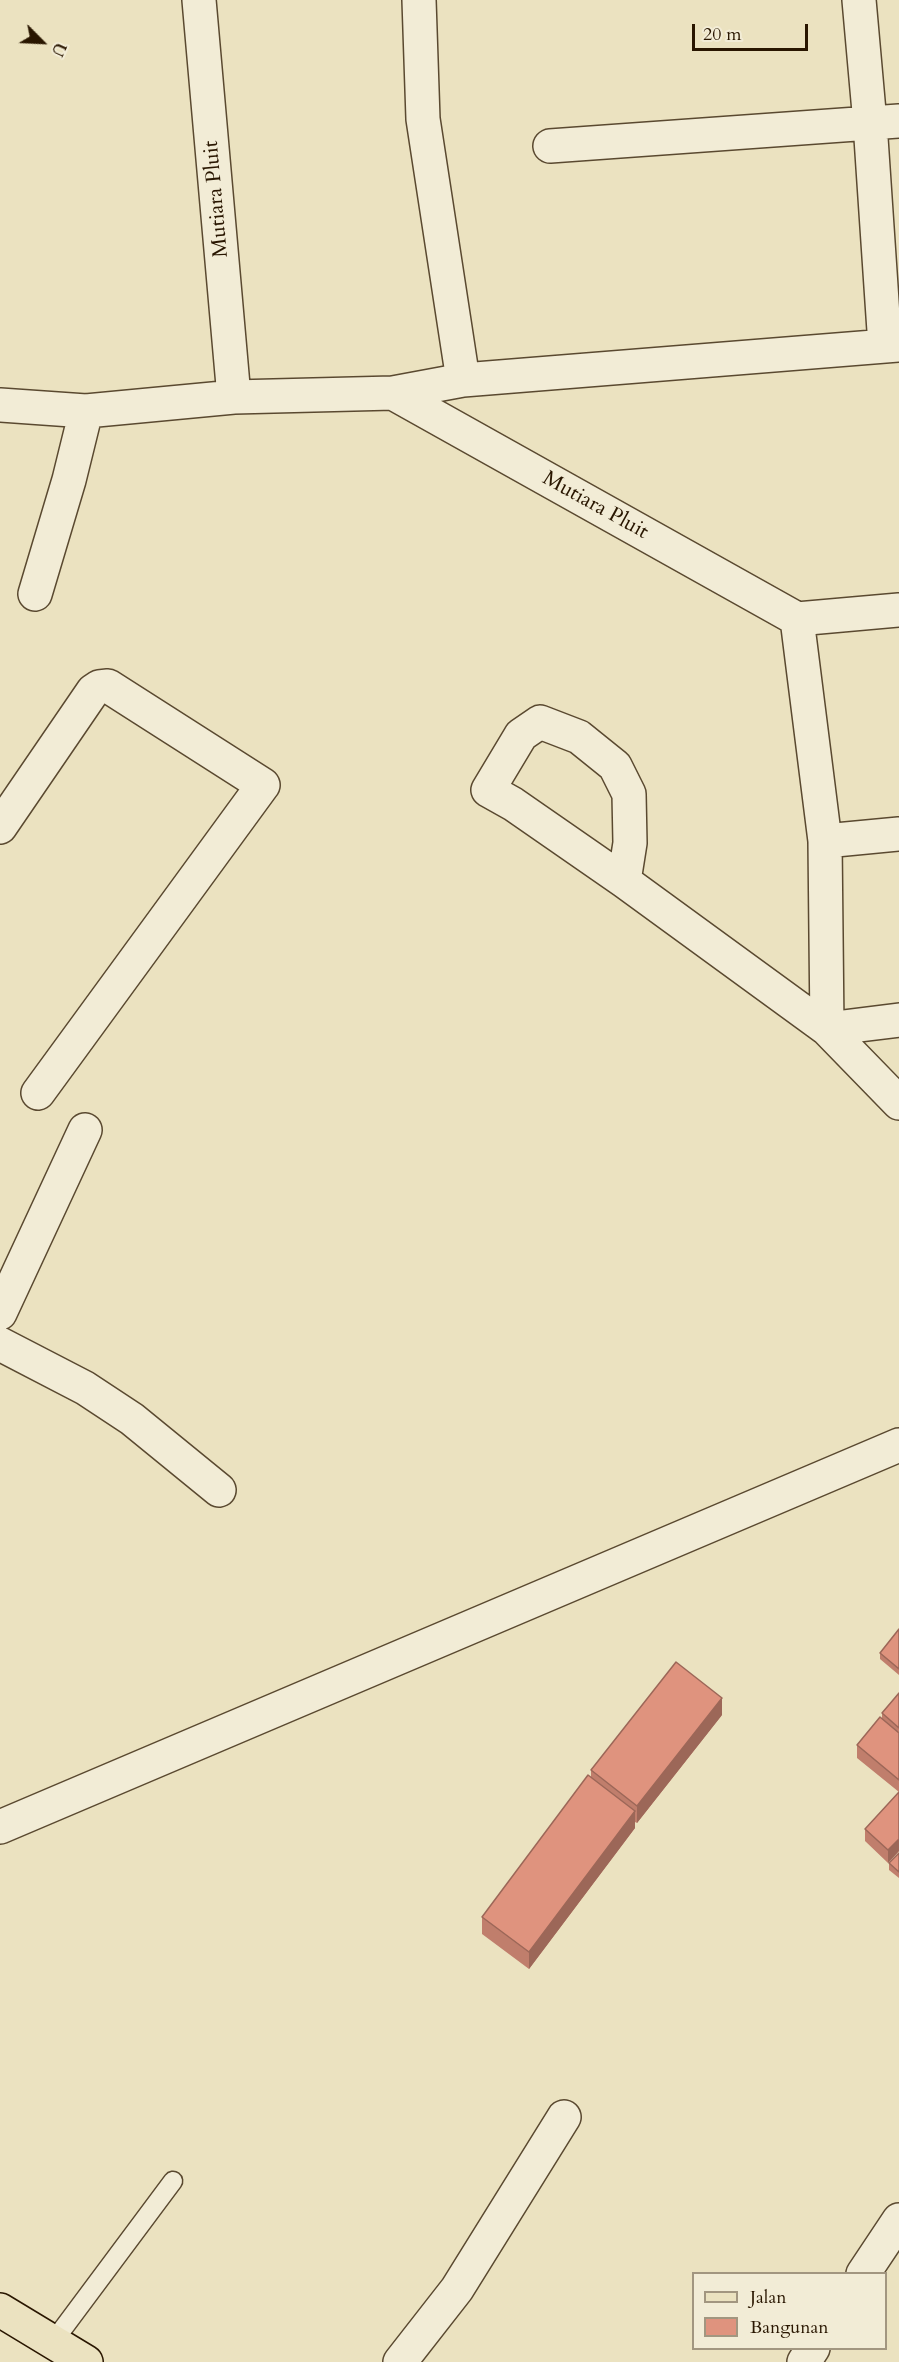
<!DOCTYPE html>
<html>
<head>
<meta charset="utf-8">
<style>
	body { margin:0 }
	#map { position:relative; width:899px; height:2362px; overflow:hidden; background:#ebe2c0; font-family:Cardo,serif }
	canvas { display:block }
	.legend { position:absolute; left:692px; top:2272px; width:195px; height:78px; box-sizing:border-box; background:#f2ecd6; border:2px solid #a29680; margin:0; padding:8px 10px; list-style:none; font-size:18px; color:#291600 }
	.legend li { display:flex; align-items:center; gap:12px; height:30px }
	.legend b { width:30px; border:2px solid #a29680 }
	.north { position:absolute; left:12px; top:12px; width:60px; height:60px; -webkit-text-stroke:4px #f2ecd6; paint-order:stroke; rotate:114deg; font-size:16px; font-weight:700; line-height:24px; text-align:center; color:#291600 }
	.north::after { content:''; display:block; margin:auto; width:21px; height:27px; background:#291600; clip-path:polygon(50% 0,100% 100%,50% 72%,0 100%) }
	.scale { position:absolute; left:692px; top:24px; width:116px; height:27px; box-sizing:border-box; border:3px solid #291600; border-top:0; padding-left:8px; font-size:18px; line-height:21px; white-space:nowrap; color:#291600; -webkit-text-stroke:4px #f2ecd6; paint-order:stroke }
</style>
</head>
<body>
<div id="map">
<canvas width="899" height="2362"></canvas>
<ul class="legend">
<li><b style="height:8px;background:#ebe2c0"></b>Jalan</li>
<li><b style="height:16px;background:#df937e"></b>Bangunan</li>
</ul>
<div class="north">U</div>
<div class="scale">20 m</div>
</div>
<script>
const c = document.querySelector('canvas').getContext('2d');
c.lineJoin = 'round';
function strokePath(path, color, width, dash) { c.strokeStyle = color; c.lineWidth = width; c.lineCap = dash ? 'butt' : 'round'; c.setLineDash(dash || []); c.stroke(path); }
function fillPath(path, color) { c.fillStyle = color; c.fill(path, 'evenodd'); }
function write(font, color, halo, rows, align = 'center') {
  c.font = font + ' Cardo,serif'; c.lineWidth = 5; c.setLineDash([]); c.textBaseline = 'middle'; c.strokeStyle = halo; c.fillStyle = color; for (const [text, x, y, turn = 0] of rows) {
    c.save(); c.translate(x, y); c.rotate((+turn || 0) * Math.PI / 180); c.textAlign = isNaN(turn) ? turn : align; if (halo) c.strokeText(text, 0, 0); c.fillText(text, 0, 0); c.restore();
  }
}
const service = new Path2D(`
	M53,2342l120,-161`);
const minor = new Path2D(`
	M199,0l35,397
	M419,0l4,119 40,261
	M859,0l11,123 15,223
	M550,146l349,-25
	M393,393l404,226
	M0,405l86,6 148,-14 159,-4 70,-13 436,-35
	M35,594l34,-114 17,-69
	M797,619l28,222 2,188
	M797,619l102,-9
	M0,827l93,-136 6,-4 9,-1 155,99 -225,308
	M825,841l74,-7
	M624,881l6,-38 -1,-49 -14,-28 -36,-29 -39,-15 -19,13 -33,55 25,14 111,77 203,148 72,74
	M827,1029l72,-9
	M0,1313l85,-183
	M0,1344l85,44 47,31 87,71
	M0,1827l899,-382
	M863,2274l36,-54
	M400,2362l57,-73 107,-172
	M804,2362l9,-14`);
const primary = new Path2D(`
	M0,2310l86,52`);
const wall = new Path2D(`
	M899,1629v46l-19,-16v-6z
	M899,1693v158l-11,12 -23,-22v-12l34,-37 -42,-34v-13l25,-27v-5z
	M722,1715l-85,108 -2,-1v6l-106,141 -47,-35v-17l109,-139v-8z
	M899,1853v25l-10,-8v-7z`);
const shadedWall = new Path2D(`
	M722,1698v17l-85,108v-17z
	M635,1811v17l-106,141v-17z
	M899,1839v12l-11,12v-13z`);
const building = new Path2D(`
	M899,1629v40l-19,-16z
	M676,1662l46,36 -85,108 -46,-36z
	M899,1693v35l-17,-15z
	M880,1717l19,16v47l-42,-35z
	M588,1775l47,36 -106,141 -47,-35z
	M899,1792v47l-11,11 -23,-21z
	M899,1853v19l-10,-9z`);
const streetNames = [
	["Mutiara Pluit",217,199,-95],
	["Mutiara Pluit",595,506,29]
];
strokePath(service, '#5a4930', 21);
strokePath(minor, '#5a4930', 36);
strokePath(primary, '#291600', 36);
strokePath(service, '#f2ecd6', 18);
strokePath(minor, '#f2ecd6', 33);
strokePath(primary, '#ebe2c0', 33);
fillPath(wall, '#c07e6c');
fillPath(shadedWall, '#9c6758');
fillPath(building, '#df937e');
strokePath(building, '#9c6758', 1.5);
write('21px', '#291600', '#f2ecd6', streetNames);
</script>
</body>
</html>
